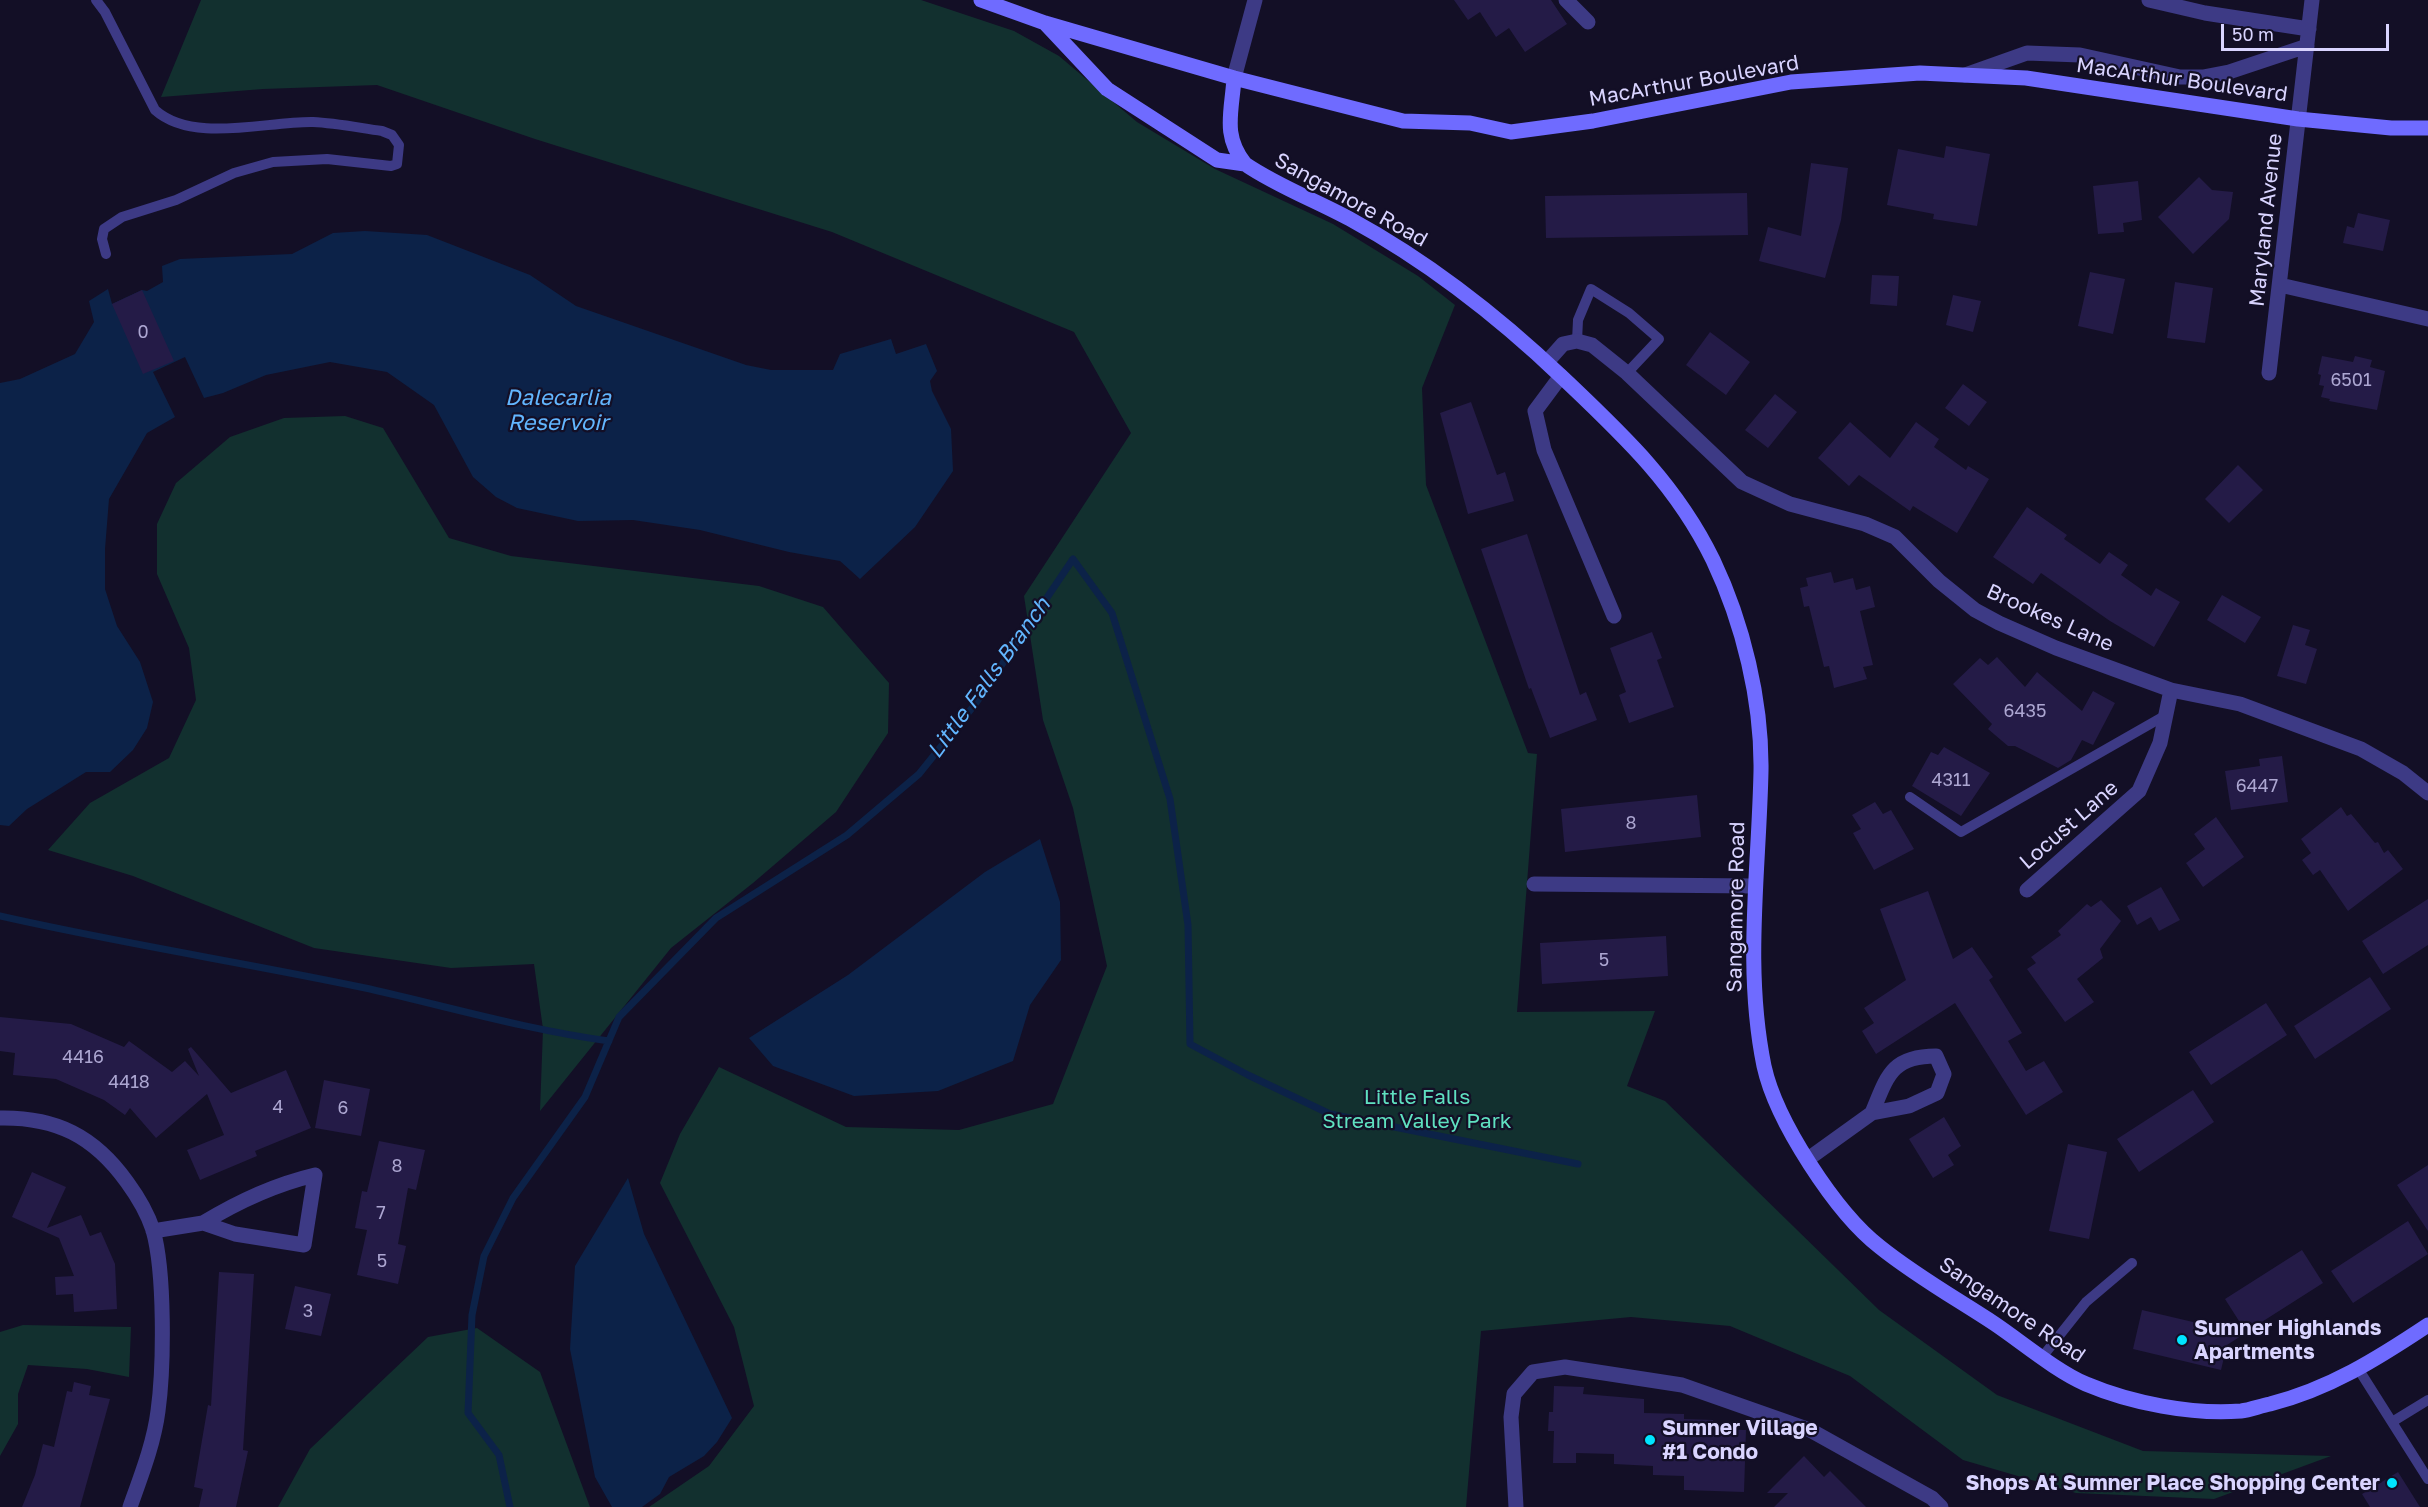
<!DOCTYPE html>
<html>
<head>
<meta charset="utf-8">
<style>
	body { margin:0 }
	#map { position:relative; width:2428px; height:1507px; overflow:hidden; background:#130f26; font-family:"Golos Text",sans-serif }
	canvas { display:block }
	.scale { position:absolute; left:2221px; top:24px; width:168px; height:27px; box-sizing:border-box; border:3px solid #d9d4ff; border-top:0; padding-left:8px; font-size:18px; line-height:21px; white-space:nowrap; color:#d9d4ff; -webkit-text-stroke:4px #130f26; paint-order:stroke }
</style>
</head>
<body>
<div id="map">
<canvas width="2428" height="1507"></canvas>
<div class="scale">50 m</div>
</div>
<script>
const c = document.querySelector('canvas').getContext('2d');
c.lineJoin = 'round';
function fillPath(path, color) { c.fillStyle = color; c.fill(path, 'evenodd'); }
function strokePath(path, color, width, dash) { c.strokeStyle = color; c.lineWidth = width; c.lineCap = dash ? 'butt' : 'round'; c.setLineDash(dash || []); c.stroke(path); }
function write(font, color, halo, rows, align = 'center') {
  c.font = font + ' "Golos Text",sans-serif'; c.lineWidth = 4.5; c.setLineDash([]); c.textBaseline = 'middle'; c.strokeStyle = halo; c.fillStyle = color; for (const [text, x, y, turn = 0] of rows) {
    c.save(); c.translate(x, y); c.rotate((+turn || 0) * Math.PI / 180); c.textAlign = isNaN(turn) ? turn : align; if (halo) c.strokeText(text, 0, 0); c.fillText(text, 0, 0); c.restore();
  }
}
const green = new Path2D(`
	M201,0h720l93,31 45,25 78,66 78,47 118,55 85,52 37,29 -33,83 4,97 102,268 9,1 -20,258 138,-1 -28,75 38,15 214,209 118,85 146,56 188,5 -117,43 -138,-6 -113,-33 -113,-84 -120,-50 -99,-9 -150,14 -15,176h-817l60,-41 45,-60 -20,-79 -74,-144 20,-49 39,-67 127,60 113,3 94,-26 54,-138 -34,-158 -30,-88 -19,-124 107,-163 -57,-101 -242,-100 -297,-93 -158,-54 -114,4 -102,8z
	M345,416l38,12 66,110 62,18 248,30 64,21 66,76 -1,50 -52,79 -83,71 -82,65 -131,163 3,-82 -9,-65 -83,4 -137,-20 -181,-72 -85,-26 42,-47 79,-45 27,-58 -7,-52 -32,-74v-50l19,-41 54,-46 54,-19z
	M23,1325l108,2 -2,50 -42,-8 -59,-4 -10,29v30l-18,32v-124z
	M477,1328l63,44 50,135h-312l32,-58 118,-112z`);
const water = new Path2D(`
	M365,231l62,4 103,40 46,31 170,59 25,5h62l7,-16 51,-15 5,15 30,-10 11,27 -7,10 2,10 19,38 2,42 -38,56 -55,52 -20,-18 -51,-9 -89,-22 -67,-10 -55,1 -61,-13 -21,-11 -23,-20 -39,-72 -47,-33 -57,-10 -64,13 -43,18 -19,5 -19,-41 -32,15 22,45 -28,16 -38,66 -4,50v40l12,37 23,36 13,40 -6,26 -14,22 -23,22h-24l-59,37 -18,17 -9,-1v-442l20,-4 55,-25 19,-32 -5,-21 19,-12 4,15 30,-14 5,1 16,-9 -1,-16 18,-7 112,-5 41,-21z
	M1040,839l20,63 1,58 -31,45 -17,56 -75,30 -84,5 -81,-30 -24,-28 99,-63 137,-103z
	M628,1178l16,56 88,184 -15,24 -13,14 -35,21 -9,17 -18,13h-30l-17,-30 -25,-128 5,-83z`);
const stream = new Path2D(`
	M0,916c123,28 247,47 370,73 79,18 158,41 239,52
	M510,1507l-11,-52 -31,-42 4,-98 12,-59 29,-58 72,-101 34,-80 97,-99 131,-83 72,-61 57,-71 97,-144 39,54 58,186 18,126 2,119 58,31 82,39 248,50`);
const building = new Path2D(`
	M1454,0h97l16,24 -42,28 -16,-24 -13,9 -16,-25 -12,8z
	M1946,146l44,8 -13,72 -44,-7 1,-5 -47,-9 11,-56 46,9z
	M1811,163l37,5 -7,52 -16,58 -66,-17 9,-34 33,9z
	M2199,177l13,13 21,2 -4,27 -36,35 -35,-37z
	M2138,181l4,39 -19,3 1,9 -26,2 -5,-48z
	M1747,193l1,42 -202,3 -1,-42z
	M2358,213l32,7 -7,31 -40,-8 4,-17 7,2z
	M2090,272l35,7 -12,55 -35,-8z
	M1872,275l27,1 -2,30 -27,-2z
	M2175,282l38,6 -8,55 -38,-5z
	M142,290l32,71 -31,13 -31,-70z
	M1953,295l28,6 -8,31 -27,-7z
	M1710,332l40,30 -24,33 -40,-30z
	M2322,356l31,6 2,-6 17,4 -2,7 15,4 -8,39 -48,-9 1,-2 -9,-2 3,-11 -5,-1 2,-10 -3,-1z
	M1963,384l24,18 -18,24 -24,-18z
	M1775,394l22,18 -29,36 -23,-18z
	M1471,402l26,73 8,-3 9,29 -46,13 -28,-101z
	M1850,422l40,36 26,-36 23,17 -5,8 32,23 2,-4 21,13 -32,54 -44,-27 -3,5 -51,-36 -10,11 -31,-28z
	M2238,465l25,25 -34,33 -24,-24z
	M2027,507l40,28 -3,4 36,25 9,-12 19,13 -7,10 30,21 5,-8 24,14 -26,45 -44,-26 -69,-48 -8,11 -40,-27z
	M1527,534l53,161 6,-3 11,28 -47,18 -19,-50 -2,1 -48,-140z
	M1831,572l3,11 19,-5 3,12 14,-4 5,21 -15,4 13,54 -10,2 4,12 -33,9 -5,-22 -5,1 -15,-61 -5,1 -4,-19 8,-2 -2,-8z
	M2222,595l39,22 -16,26 -38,-23z
	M2293,625l17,5 -5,15 12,4 -11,35 -29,-8z
	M1652,632l10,26 -5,2 17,47 -45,16 -10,-28 7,-3 -16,-44z
	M1997,657l28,30 12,-15 45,39 11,-20 22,12 -22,42 -11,-5 -11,20 -13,8 -43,-22h-7l-20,-17 4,-5 -39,-40 27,-26 8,7z
	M1944,747l46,26 -29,43 -49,-30 19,-34 7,3z
	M2282,756l6,46 -57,8 -6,-39 35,-5 -1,-7z
	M1697,795l4,42 -136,15 -4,-43z
	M1875,802l8,12 8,-4 23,39 -40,21 -21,-37 8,-4 -9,-14z
	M2341,807l6,9 4,-2 24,29 3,-1 6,11 4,-3 15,19 -55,42 -28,-41 -7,5 -11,-15 9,-7 -10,-14z
	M2216,817l28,40 -41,30 -17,-24 19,-14 -11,-15z
	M2161,887l19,33 -21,11 -8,-14 -14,8 -10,-19z
	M1928,891l25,68 19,-12 21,30 -4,3 33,53 -14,8 18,30 18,-10 19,31 -37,23 -71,-112 -79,51 -14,-23 12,-8 -10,-15 42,-28 -26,-71z
	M2428,899v46l-45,29 -21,-33z
	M2101,900l20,21 -21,28 3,9 -26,21 17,23 -29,20 -38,-53 9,-6 -5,-6 30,-22 -3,-4 29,-27 4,3z
	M1666,936l2,40 -126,8 -2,-41z
	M2370,977l21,32 -76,50 -21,-33z
	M2266,1003l21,32 -76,50 -22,-33z
	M0,1017l71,7 53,23 5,-6 43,31 13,-11 14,15 -11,-27 3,-2 40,46 55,-23 25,58 -56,23 2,5 -57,24 -13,-30 37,-15 -17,-41 -51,44 -26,-30 -5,7 -21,-15 -48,-21 -43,-4 2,-22 -15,-2z
	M324,1080l46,9 -9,47 -46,-8z
	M2193,1090l21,32 -75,50 -22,-33z
	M1944,1117l17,29 -13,9 6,10 -21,13 -24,-39z
	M379,1141l46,9 -9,40 -8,-2 -10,56 8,2 -8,38 -41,-9 10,-45 -12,-2 7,-37 5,1z
	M2068,1144l39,8 -18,87 -40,-8z
	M2428,1165v66l-31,-46z
	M32,1172l34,15 -19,41 34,-13 9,21 11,-4 14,32 2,45 -43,3 -1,-18 -17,1 -1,-18 19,-1 -15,-38 -47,-21z
	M2408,1221l20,33 -75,49 -22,-32z
	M2302,1250l21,33 -77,49 -21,-33z
	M219,1272l35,2 -11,176 5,1 -12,56h-37l4,-18 -9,-2 14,-82 3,1z
	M295,1286l36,8 -10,42 -36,-7z
	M2142,1310l102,24 -17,11 -6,25 -88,-21z
	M74,1382l17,4 -2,9 21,4 -30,108h-58l13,-32 8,-31 11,3 13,-56 5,1z
	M1554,1386l30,1 -1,7 61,5v14l40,1v5l29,1 -1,9 34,1 -2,62 -60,-2v-14l-31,-1v-9l-39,-2v-10l-38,-1v10h-23l1,-32h-6l1,-19h4z
	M1804,1456l20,21 6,-6 36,36h-92l14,-14h-21z
	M2398,1472l22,35h-50l-8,-13z`);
const lane = new Path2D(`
	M96,0l9,12 50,98c38,34 111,11 158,12 23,1 47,6 69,9l10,4 7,10 -2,19 -6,2 -64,-7 -54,3 -39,11 -58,27 -54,17 -18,12 -2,10 4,15
	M1577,341l1,-21 13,-31 38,24 30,26 -32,34
	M1910,797l51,35 205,-117
	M2043,1356l43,-54 46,-39
	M2359,1370l69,109
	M2392,1422l36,-22`);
const street = new Path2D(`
	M1566,0l22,22
	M2149,0l56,13 104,16
	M1965,75l62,-22 53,2 100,22h23l26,-5 78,-26
	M1234,78l21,-78
	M2280,285l148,34
	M1547,362l16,-18 14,-3 15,4 35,28 115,109 48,22 75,20 30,13 44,44 36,29 24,13 57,25 115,42 69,14 121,45 42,24 25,20
	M2269,373l43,-373
	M1561,376l-26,35 9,39 70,166
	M1534,884l220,2
	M2027,890l112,-99 21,-48 11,-53
	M0,1118c56,-1 94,18 127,64 11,15 20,30 26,48 12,42 11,137 5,181 -4,32 -17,65 -28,96
	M1808,1159l64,-46 37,-7 28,-13 7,-19 -8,-18c-45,0 -49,21 -64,57
	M153,1231l50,-8 32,11 69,11 11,-70c-42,10 -76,26 -112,48
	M1516,1507l-5,-90 3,-23 19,-22 32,-5 117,18 128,45 122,68 9,9`);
const secondary = new Path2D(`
	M981,0l64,23 189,55 169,43 67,2 41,9 82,-11 198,-39 129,-9 106,5 272,41 93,9h37
	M1045,23l62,66 110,71 28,4
	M1234,78c-2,34 -12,57 11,86 32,22 70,36 105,55 77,42 149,98 213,159 60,57 113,106 150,182 30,63 49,141 48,211 -2,99 -17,197 3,295 12,55 72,147 116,181 36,29 77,52 115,77 28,19 61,47 91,60 45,19 106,31 155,27 9,-1 19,-5 29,-7 59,-15 107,-45 158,-79`);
const markers = [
	[2182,1340,6,"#00e5ff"],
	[1650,1440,6,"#00e5ff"],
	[2392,1483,6,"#00e5ff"]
];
const numberNames = [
	["0",143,332],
	["6501",2351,380],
	["6435",2025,711],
	["4311",1951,780],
	["6447",2257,786],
	["8",1631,823],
	["5",1604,960],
	["4416",83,1057],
	["4418",129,1082],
	["4",278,1107],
	["6",343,1108],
	["8",397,1166],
	["7",381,1213],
	["5",382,1261],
	["3",308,1311]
];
const streetNames = [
	["MacArthur Boulevard",2182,80,8],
	["MacArthur Boulevard",1694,81,-10],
	["Sangamore Road",1351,200,29],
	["Maryland Avenue",2266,220,-84],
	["Brookes Lane",2050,618,24],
	["Locust Lane",2069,825,-41],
	["Sangamore Road",1736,907,-89],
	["Sangamore Road",2012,1310,34]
];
const parkNames = [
	["Little Falls",1417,1097],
	["Stream Valley Park",1417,1121]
];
const poiNames = [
	["Sumner Highlands",2194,1328],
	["Apartments",2194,1352],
	["Sumner Village",1662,1428],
	["#1 Condo",1662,1452],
	["Shops At Sumner Place Shopping Center",2380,1483,"right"]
];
const waterNames = [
	["Dalecarlia",558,398],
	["Reservoir",558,423],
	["Little Falls Branch",989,678,-54]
];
fillPath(green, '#12302f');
fillPath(water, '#0c2248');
strokePath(stream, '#0c2248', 7);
fillPath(building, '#241b47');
strokePath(lane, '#3d3a85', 10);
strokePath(street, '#3d3a85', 15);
strokePath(secondary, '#6f6bff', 15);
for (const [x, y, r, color] of markers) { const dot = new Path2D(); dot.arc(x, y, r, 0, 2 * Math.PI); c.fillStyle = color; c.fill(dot); strokePath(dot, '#130f26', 2); }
write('18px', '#aca6d1', null, numberNames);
write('21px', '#d9d4ff', '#130f26', streetNames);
write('21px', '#5fe0c0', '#130f26', parkNames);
write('bold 21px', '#d9d4ff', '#130f26', poiNames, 'left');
write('italic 22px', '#62b6ff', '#130f26', waterNames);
</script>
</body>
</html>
